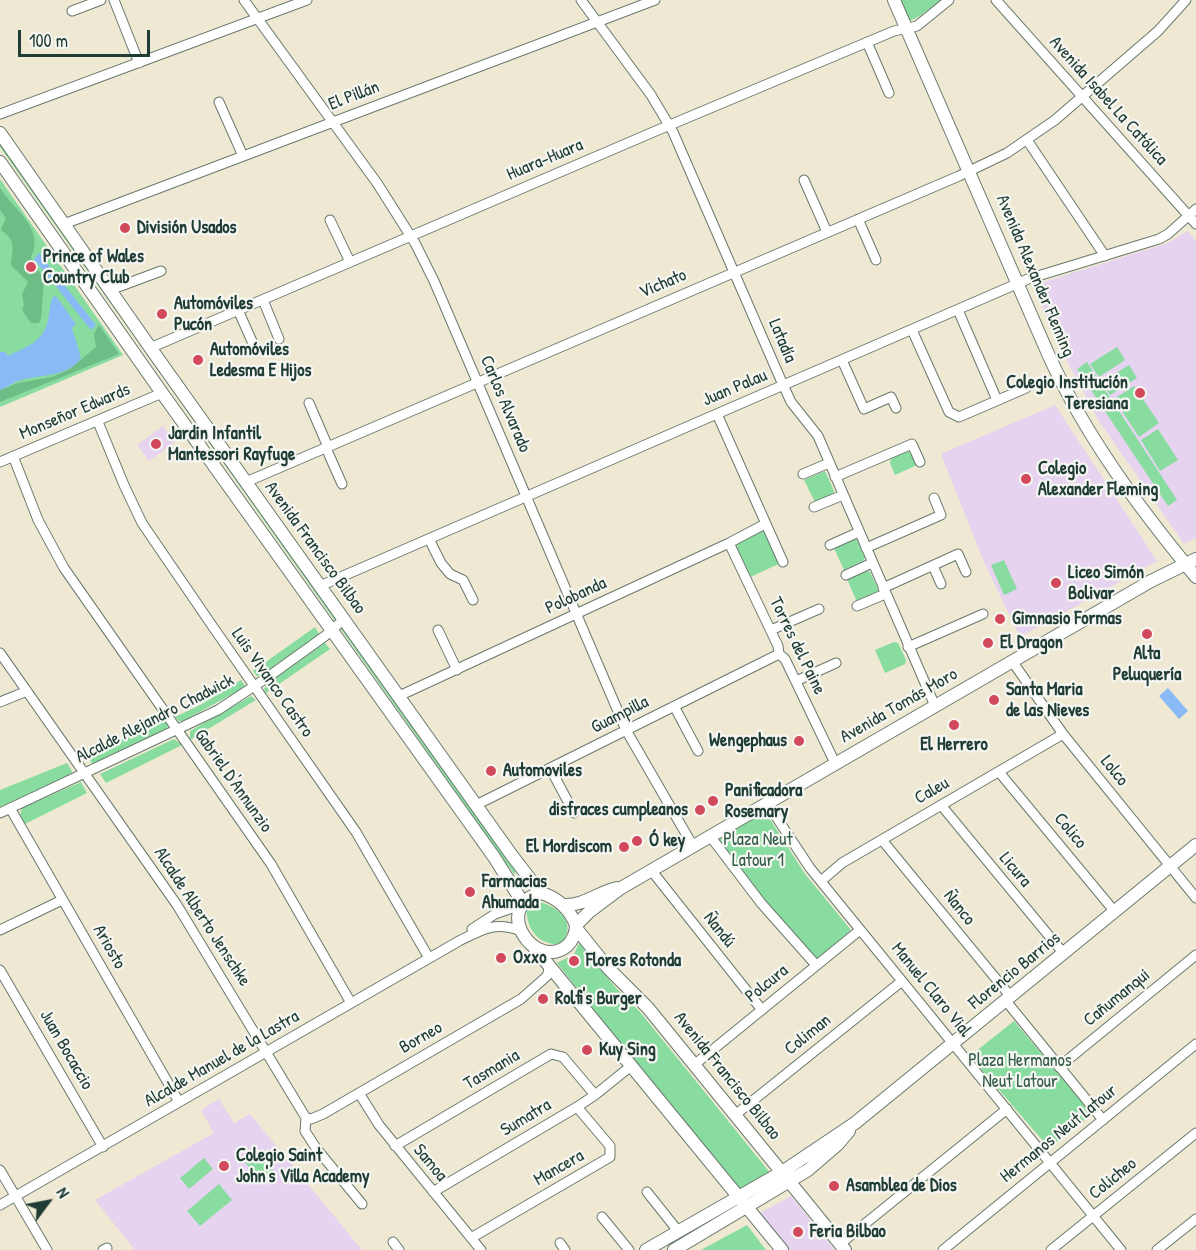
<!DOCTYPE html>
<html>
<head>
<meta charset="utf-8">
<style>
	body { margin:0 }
	#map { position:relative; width:1196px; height:1250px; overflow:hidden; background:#efe9d3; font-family:"Patrick Hand",sans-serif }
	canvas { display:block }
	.north { position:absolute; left:18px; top:1172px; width:60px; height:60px; -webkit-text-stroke:4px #f6f6f2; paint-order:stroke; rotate:58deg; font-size:16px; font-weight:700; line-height:24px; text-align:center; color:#1f3d34 }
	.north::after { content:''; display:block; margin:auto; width:21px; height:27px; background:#1f3d34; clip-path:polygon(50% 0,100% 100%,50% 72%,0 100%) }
	.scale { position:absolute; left:18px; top:30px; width:132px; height:27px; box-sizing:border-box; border:3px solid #1f3d34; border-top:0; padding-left:8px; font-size:18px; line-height:21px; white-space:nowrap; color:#1f3d34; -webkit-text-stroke:4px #f6f6f2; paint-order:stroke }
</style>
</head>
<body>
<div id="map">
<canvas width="1196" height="1250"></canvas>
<div class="north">N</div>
<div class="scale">100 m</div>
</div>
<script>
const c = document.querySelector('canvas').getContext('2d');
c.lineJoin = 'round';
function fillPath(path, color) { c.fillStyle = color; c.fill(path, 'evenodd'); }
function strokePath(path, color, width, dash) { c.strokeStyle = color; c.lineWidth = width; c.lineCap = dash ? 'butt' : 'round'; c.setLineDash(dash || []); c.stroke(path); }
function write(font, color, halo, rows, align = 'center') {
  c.font = font + ' "Patrick Hand",sans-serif'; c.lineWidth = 4.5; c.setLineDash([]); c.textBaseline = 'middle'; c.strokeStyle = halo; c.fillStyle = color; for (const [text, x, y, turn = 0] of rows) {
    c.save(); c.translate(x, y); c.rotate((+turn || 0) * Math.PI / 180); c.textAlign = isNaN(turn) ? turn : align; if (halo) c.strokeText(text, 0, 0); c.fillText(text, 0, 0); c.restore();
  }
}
const built = new Path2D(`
	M1187,231l9,10v297l-12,6 -85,-123 -30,-56 -35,-77v-3l134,-42z
	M1055,405l102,156 -137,76 -36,-75 -43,-108z
	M163,426l12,16 -26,19 -12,-16z
	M219,1099l15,24 16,-9 112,136h-227l-40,-50 119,-67 -13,-23z
	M791,1196l44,54h-45l-30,-37z`);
const green = new Path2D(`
	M900,0h41l-21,16 -11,5z
	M0,143l516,729 -2,2 -514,-727z
	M0,179l123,176 -123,52z
	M1117,347l8,13 -26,17 -9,-13z
	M1087,362l90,138 -9,6 -91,-137z
	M1129,365l8,13 -27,17 -8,-13z
	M1134,386l25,37 -20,14 -25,-38z
	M1158,429l20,31 -18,11 -19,-31z
	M907,451l4,2 6,12 -22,10 -5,-12 1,-5z
	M825,471l9,20 -1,3 -18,8 -11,-22z
	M765,524l18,38 -37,17 -17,-36z
	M852,539l5,1 8,18 -2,3 -19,9 -10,-22z
	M1004,560l13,29 -13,6 -13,-30z
	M866,571l4,1 8,17 -1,4 -20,9 -10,-23z
	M315,627l4,7 -59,42h-3l-4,-5z
	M894,642l4,1 8,17 -1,4 -20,9 -10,-23z
	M325,643l5,6 -64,44 -2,-3 2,-6z
	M241,680l4,6 -5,4 -57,31h-4l-4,-4 25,-12z
	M251,696l5,4 -66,40v-9z
	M165,720l3,6 -2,5 -72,35 -8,-11z
	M174,739l8,6 -76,38 -6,-9z
	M67,763l6,10 -73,34v-17z
	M81,782l6,11 -62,31 -5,-9 2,-7z
	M764,810l41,64 46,56 -35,30 -54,-59 -47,-62z
	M539,902c20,4 41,25 20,42 -20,2 -34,-17 -32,-36l4,-4z
	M579,943l37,45 24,24 131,162 -29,17 -102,-123 -83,-105 17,-9z
	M1014,1021l78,93 -43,34 -79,-92z
	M257,1150l19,24 -13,11 -19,-24z
	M204,1158l9,11 -24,20 -9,-11z
	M219,1184l13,16 -32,26 -13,-15z
	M747,1225l19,25h-65z`);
const forest = new Path2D(`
	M0,188c14,22 45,40 31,69l13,23 -3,38 -2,5h-8l-9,-13 2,-5 -2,-11 6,-12 -17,-17c1,-17 6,-24 -10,-35l5,-12 -6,-8z
	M99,325l20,29 -119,48v-12l18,-7 34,-6 18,-8 26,-22 -2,-13z`);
const water = new Path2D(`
	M39,253l57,72 -5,5 -57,-71z
	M56,296l20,28 -4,4 9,30c-14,20 -42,16 -63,23 -6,2 -12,7 -18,9v-38h5l3,4c19,-10 35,-13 40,-36 2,-8 1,-16 5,-23z
	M1168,688l20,23 -9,8 -20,-23z`);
const minor = new Path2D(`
	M114,0l25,63
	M244,0l133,183 38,60 19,38 39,91 153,358 67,116
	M581,0l70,95 22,37 107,246 11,24 27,34 117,270
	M996,0l200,224
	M72,11l29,-11
	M867,42l22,51
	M219,102l24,54
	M0,114l307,-114
	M1027,140l78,116
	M804,180l23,52
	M858,219l18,41
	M330,220l20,42
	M64,224l591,-224
	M110,290l51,-19
	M263,300l16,39
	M238,310l17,38
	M958,310l39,90
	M912,330l37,82 10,5 67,-29
	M150,348l508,-218 236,-99 23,-5 32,-26
	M842,360l22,49 27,-12 5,11
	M309,403l19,44
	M717,414l66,148
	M98,422l26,63 18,38 71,104 143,205 73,126
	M326,448l16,36
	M13,456l25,64 26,48 207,296 80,139
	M0,462l162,-69
	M803,474l26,-11
	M835,477l77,-33 8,18
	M246,482l713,-306 48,-23 48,-33 103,-89 28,-31
	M814,507l29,-12
	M429,539l12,24 9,11 13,6 10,20
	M729,543l49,103 1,8 6,5 50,104
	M830,545l29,-13
	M866,548l75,-33 -7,-17
	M933,566l8,18
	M846,575l26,-12
	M320,586l708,-307 131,-40 9,-5 28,-25
	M883,588l75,-34 8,18
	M857,606l28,-12
	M438,630l19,40
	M771,630l48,-21
	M908,647l75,-33
	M0,653l177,252 129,213 -1,13 11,17 46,56
	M1012,661l51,73 133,164
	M796,681l40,-18
	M399,696l330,-153 36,-19
	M0,702l27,-11
	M674,706l24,45
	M550,768l24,45
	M999,772l116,140
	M767,803l43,65 311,382
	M476,805l303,-151
	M941,805l123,149
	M10,808l169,294
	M0,813l218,-103 50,-33 57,-41 19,-17
	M710,836l51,67 55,62
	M882,840l129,157
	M651,870l111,140
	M821,881l21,-18 221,-129
	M472,929l23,-15 26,-9
	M0,930l62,-30
	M0,970l103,177
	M1006,1001l97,119
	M694,1065l166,-135
	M1059,1067l137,-112
	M359,1093l20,32 102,125
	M735,1115l167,-134
	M306,1118l5,1 12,-5 198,-115 26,-23 3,-10
	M395,1146l156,-92 12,3 32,38
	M0,1170l47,80
	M433,1192l144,-85 18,-12 36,-29
	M647,1192l31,39
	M0,1205l459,-264c24,-12 36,-20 62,-10
	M602,1217l27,33
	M471,1238l139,-81v-11l-33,-39
	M393,1242l6,8
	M560,1243l5,7
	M840,1244l167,-135
	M103,1250l4,-2
	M943,1250l253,-206
	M1051,1250l145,-117
	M1157,1250l39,-31`);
const major = new Path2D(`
	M894,0l155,356c37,81 91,153 147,221
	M0,133l159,227 354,497 28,36
	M0,162l162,231 332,464 29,46
	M541,893c17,5 28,15 35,32 0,8 -3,15 -9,21 -33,26 -76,-40 -26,-53z
	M564,905c20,1 34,-13 53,-17
	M576,925l13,-13 32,-24 530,-307 45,-22
	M576,928l32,40 40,40 197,242
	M533,946l249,304
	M646,1250l136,-78 73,-49 341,-278
	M674,1250l134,-80 29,-25 12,-14`);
const markers = [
	[125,228,6,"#d1495b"],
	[31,267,6,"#d1495b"],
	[162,314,6,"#d1495b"],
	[198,360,6,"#d1495b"],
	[1140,393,6,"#d1495b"],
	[156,444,6,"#d1495b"],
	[1026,479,6,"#d1495b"],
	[1056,583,6,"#d1495b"],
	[1000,619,6,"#d1495b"],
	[1147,634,6,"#d1495b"],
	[988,643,6,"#d1495b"],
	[994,700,6,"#d1495b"],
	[954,725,6,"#d1495b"],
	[799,741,6,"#d1495b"],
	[491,771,6,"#d1495b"],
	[713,801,6,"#d1495b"],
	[700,810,6,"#d1495b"],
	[637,841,6,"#d1495b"],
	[624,847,6,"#d1495b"],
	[470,892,6,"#d1495b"],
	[501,958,6,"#d1495b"],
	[574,961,6,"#d1495b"],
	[543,999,6,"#d1495b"],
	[587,1050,6,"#d1495b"],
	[224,1166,6,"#d1495b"],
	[834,1186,6,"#d1495b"],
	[798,1232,6,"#d1495b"]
];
const streetNames = [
	["El Pillán",354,96,-21],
	["Avenida Isabel La Católica",1108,101,48],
	["Huara-Huara",545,160,-23],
	["Avenida Alexander Fleming",1035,276,67],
	["Vichato",663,284,-23],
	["Latadía",782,341,67],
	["Juan Palau",735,388,-23],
	["Carlos Alvarado",505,404,67],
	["Monseñor Edwards",75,412,-23],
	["Avenida Francisco Bilbao",315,548,54],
	["Polobanda",576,596,-25],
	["Torres del Paine",797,646,64],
	["Luis Vivanco Castro",272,683,55],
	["Avenida Tomás Moro",899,706,-30],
	["Guampilla",620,715,-27],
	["Alcalde Alejandro Chadwick",155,719,-27],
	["Lolco",1114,771,51],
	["Gabriel D'Annunzio",233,781,55],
	["Caleu",932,791,-30],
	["Colico",1070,831,50],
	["Licura",1015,870,50],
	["Ñanco",959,908,51],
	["Alcalde Alberto Jenschke",202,917,57],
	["Ñandú",719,930,51],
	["Ariosto",109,947,60],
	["Florencio Barrios",1015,971,-39],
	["Polcura",767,984,-39],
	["Manuel Claro Vial",931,990,51],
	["Cañumanqui",1117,998,-39],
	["Coliman",808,1035,-39],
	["Borneo",421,1038,-30],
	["Juan Bocaccio",66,1050,60],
	["Alcalde Manuel de la Lastra",222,1059,-30],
	["Tasmania",492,1070,-31],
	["Avenida Francisco Bilbao",727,1076,51],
	["Sumatra",526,1118,-31],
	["Hermanos Neut Latour",1059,1134,-39],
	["Samoa",430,1163,50],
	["Mancera",559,1168,-30],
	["Colicheo",1113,1179,-39]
];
const poiNames = [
	["División Usados",137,228],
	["Prince of Wales",43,257],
	["Country Club",43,278],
	["Automóviles",174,304],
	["Pucón",174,325],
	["Automóviles",210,350],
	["Ledesma E Hijos",210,371],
	["Colegio Institución",1128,383,"right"],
	["Teresiana",1128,404,"right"],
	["Jardin Infantil",168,434],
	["Mantessori Rayfuge",168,455],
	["Colegio",1038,469],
	["Alexander Fleming",1038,490],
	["Liceo Simón",1068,573],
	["Bolivar",1068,594],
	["Gimnasio Formas",1012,619],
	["El Dragon",1000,643],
	["Alta",1147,654,"center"],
	["Peluquería",1147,675,"center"],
	["Santa Maria",1006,690],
	["de las Nieves",1006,711],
	["Wengephaus",787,741,"right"],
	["El Herrero",954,745,"center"],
	["Automoviles",503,771],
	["Panificadora",725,791],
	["Rosemary",725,812],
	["disfraces cumpleanos",688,810,"right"],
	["Ó key",649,841],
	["El Mordiscom",612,847,"right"],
	["Farmacias",482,882],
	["Ahumada",482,903],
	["Oxxo",513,958],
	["Flores Rotonda",586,961],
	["Rolfi's Burger",555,999],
	["Kuy Sing",599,1050],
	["Colegio Saint",236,1156],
	["John's Villa Academy",236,1177],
	["Asamblea de Dios",846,1186],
	["Feria Bilbao",810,1232]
];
const parkNames = [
	["Plaza Neut",758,840],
	["Latour 1",758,861],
	["Plaza Hermanos",1020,1061],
	["Neut Latour",1020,1082]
];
fillPath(built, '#e6d3f0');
fillPath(green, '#88dc9f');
fillPath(forest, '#6ebc86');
fillPath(water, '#8abaf5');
strokePath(minor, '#68796c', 11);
strokePath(major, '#68796c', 14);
strokePath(minor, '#fff', 9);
strokePath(major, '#fff', 12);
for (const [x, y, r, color] of markers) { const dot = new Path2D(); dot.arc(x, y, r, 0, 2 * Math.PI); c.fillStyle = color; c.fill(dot); strokePath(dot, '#f6f6f2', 2); }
write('18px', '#1f3d34', '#f6f6f2', streetNames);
write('bold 18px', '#1f3d34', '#f6f6f2', poiNames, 'left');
write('18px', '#345d49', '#f6f6f2', parkNames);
</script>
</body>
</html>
